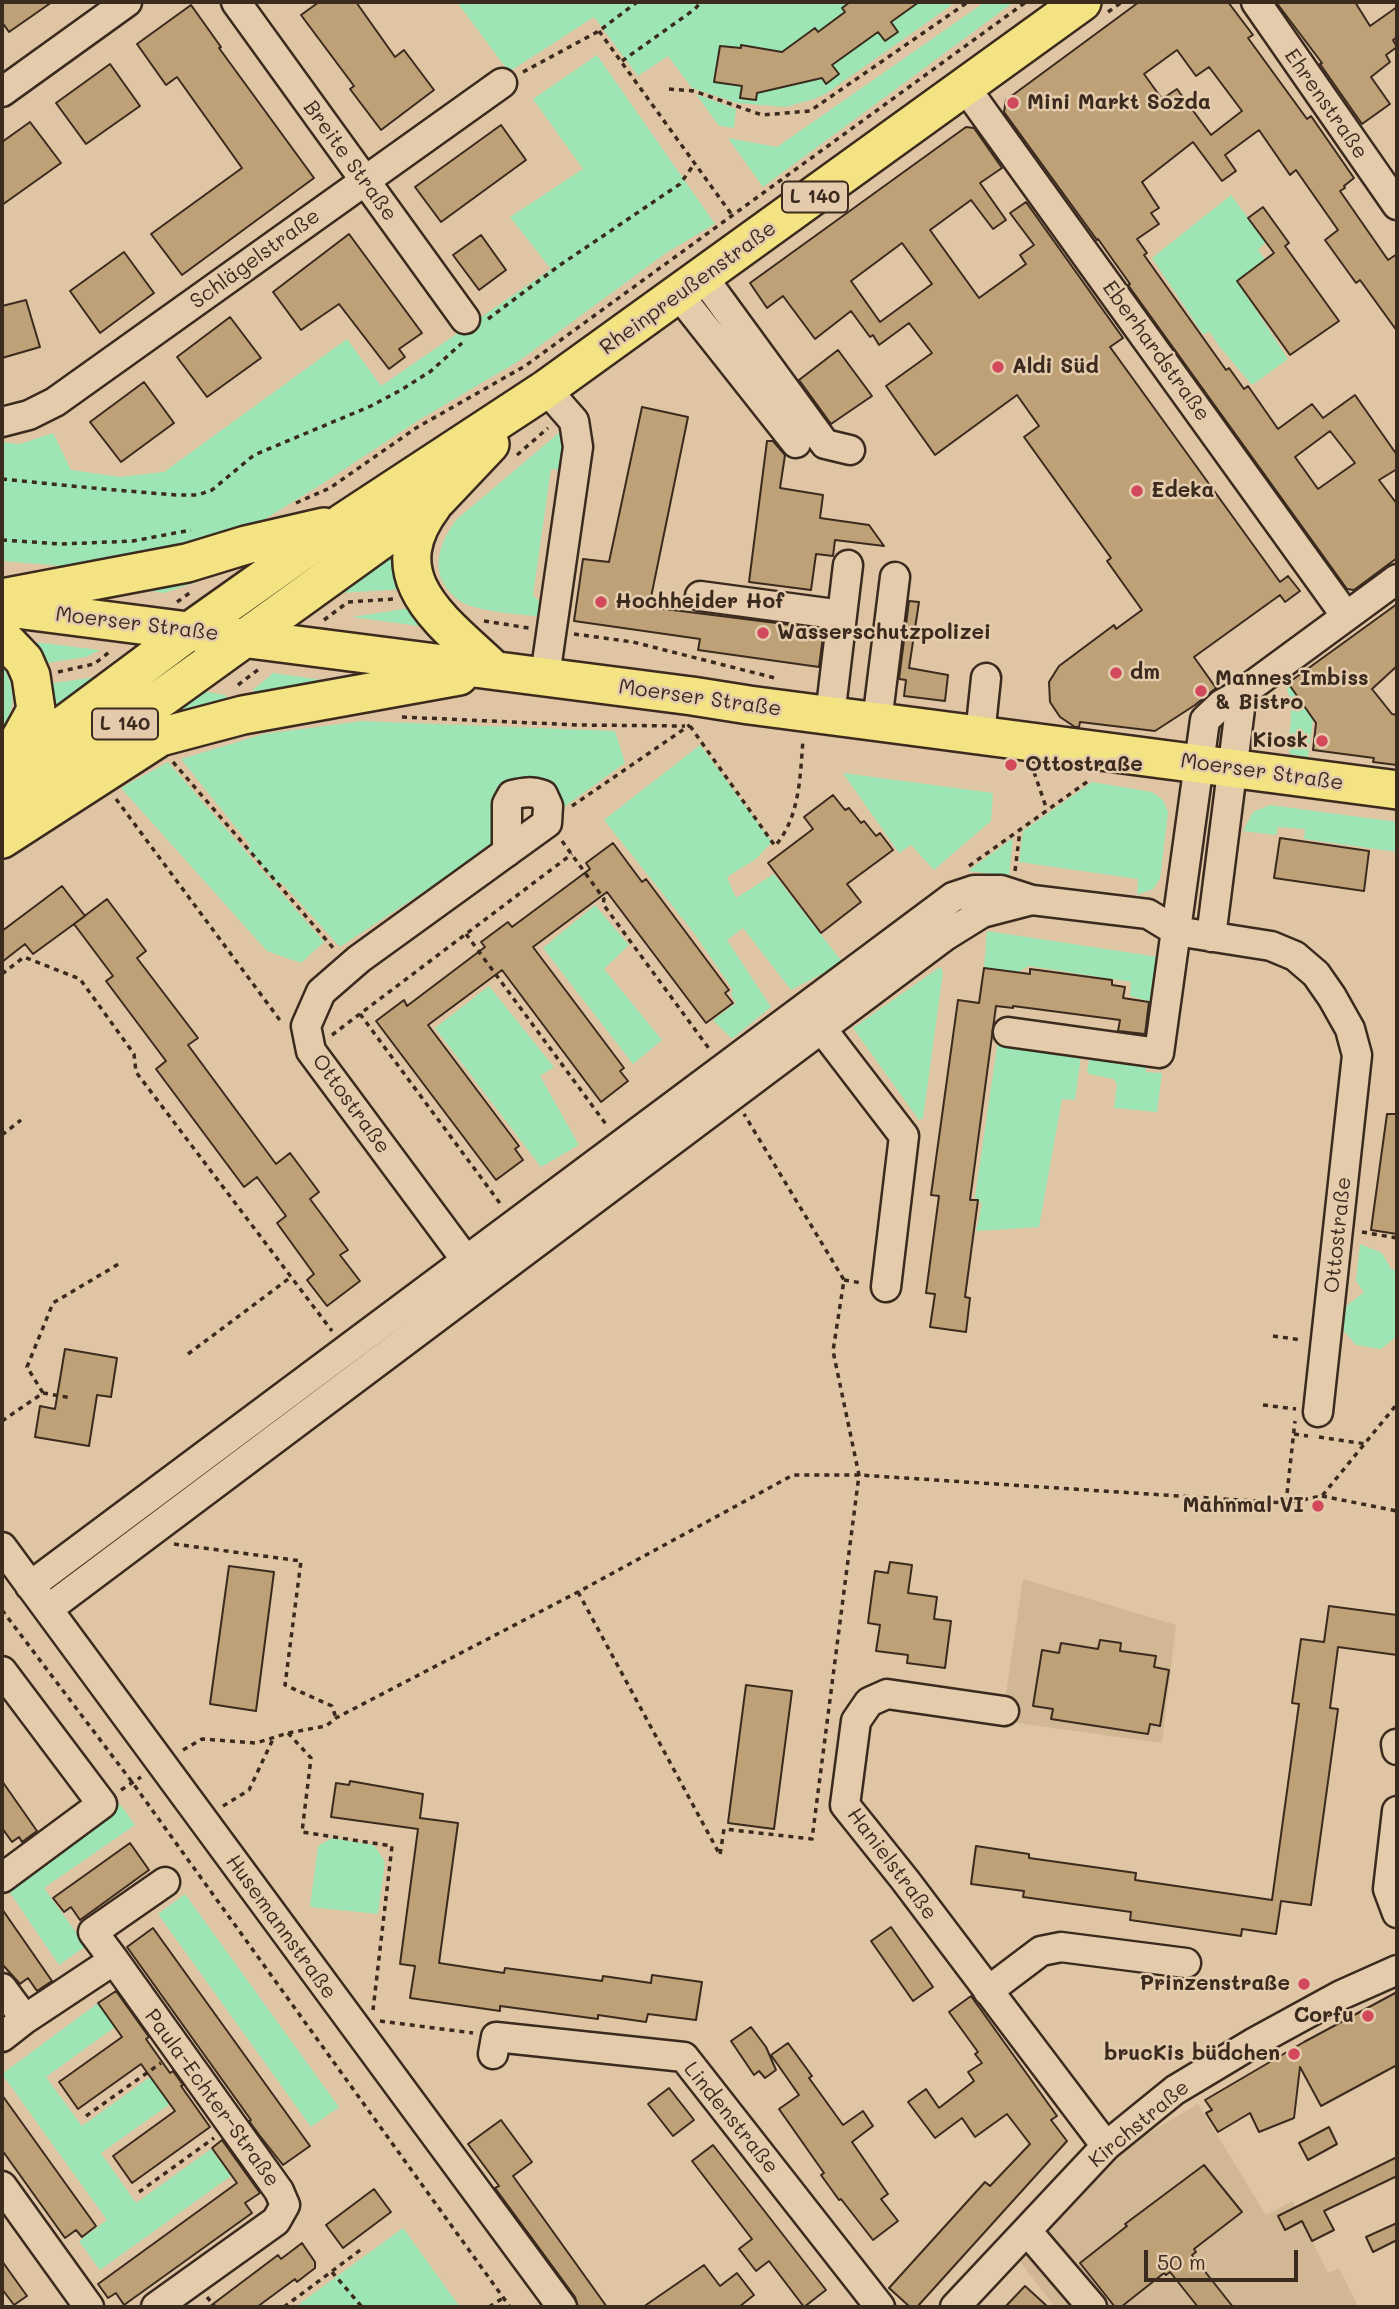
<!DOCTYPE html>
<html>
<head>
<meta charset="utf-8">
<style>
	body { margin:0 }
	#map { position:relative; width:1399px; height:2309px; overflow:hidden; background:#dfc5a3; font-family:Mali,sans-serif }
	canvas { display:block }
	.frame { position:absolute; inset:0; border:4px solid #3b2a1e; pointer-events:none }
	.scale { position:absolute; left:1144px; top:2250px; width:154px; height:32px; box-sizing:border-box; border:4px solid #3b2a1e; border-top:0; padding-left:9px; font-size:21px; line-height:24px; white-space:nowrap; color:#3b2a1e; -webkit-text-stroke:5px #e4cbac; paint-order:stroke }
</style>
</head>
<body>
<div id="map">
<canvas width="1399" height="2309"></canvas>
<div class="frame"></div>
<div class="scale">50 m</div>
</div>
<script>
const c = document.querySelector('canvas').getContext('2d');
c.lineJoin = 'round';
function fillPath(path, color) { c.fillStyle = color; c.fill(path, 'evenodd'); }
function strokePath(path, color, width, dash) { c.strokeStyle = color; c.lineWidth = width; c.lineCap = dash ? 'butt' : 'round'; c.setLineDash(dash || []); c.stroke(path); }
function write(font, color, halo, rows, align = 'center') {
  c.font = font + ' Mali,sans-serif'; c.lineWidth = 5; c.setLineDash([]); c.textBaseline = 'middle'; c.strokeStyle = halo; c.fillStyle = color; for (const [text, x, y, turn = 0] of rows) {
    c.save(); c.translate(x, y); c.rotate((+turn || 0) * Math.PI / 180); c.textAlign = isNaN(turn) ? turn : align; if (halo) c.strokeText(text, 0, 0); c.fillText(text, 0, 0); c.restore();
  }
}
const built = new Path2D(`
	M1023,1579l153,46 -14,118 -160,-22z
	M1198,2104l68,111 26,-14 36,72 11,-5 19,39h-303l-38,-49 93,-102z`);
const green = new Path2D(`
	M457,2h499l-129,91 -13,6 -28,8 -49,-4 -45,-15 -24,-32 -30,20 -44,-59 -85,55z
	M985,2h29l-251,185 -35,-49 49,9z
	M597,55l118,169 -49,29 -147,108 -100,59 -94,62 -92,57 -76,20 -94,7 -61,-5v-119l18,2 33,-11 18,37 49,7 44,-5 183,-133 34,47 170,-117 -41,-52 73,-48 -50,-70z
	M696,94l40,15 -2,19 -15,-2z
	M1231,195l35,47 -8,8 7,9 -28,22 51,78 -36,26 -33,-39 -9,-14 -7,2 -51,-76z
	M567,426l1,45 -17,-2 -18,126 14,14v8c-21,-2 -71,-5 -87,-16 -33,-24 -23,-55 -3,-82z
	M398,550l7,39 -65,4v-1z
	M223,569l-29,14 -30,10 -34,-5z
	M417,607l17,21 -82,-11z
	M32,642h3l65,8 -14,7 -46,7z
	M2,665c13,20 15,43 0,64z
	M273,673l71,10 -91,13 1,-7z
	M104,676l-51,37 -7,-29z
	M1290,686l23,34 -5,37 -18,-3c-4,-12 1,-24 1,-37 1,-10 -2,-20 -4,-30z
	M201,691l24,4 6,10 -68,14z
	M362,721l253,10 10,32 -69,50 -42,-30 -15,59 -159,105 -59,-65 -4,3 -29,-36 3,-3 -70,-87 83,-25z
	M700,745l72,97 -16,17 -29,18 9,21 38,-24 69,89 -52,27 -48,-62 -16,12 44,67 -39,32 -19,-19 23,-17 -5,-9 2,-4 -39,-57 -90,-113z
	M168,762l156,180 -23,21 -34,-12 -146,-163z
	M843,773l150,20 -2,28 -57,49 -23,-25 -12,8z
	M1092,782l60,10 11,8 5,12 -8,67 -7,10 -16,6 1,-16 -119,-17 4,-31z
	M1270,805l127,17v30l-93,-13 1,-10 -27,-2 -2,8 -33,-4 10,-19z
	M1013,838l-4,38 -41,-5z
	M595,905l34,40 -25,24 58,71 -29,24 -90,-116z
	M987,931l178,27 -9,45 -26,-7 1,-14 -102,-16 -11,6 -34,-4z
	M940,967l3,5 -20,146 -4,2 -66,-92z
	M489,986l65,81 -14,9 39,69 -38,22 -106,-139z
	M998,1040l83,16 -6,44 -13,-1 -23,128 -63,4 6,-27 -7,-7z
	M1090,1057l56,4v11l16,1 -5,39 -43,-4 3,-23 -3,-6 -25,-5 -2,-3z
	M1360,1244l22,9 9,16 6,1v66l-16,13 -25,-4 -13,-15 2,-23 19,-15 -8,-11z
	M120,1804l15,21 -91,63 42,58 -27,19 -55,-81z
	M332,1838l42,7 11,17 -7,52 -68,-7 8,-61z
	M185,1894l154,213 -28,20 -153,-213z
	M98,2003l17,24 -69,50 36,49 68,-49 20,27 -69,49 35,50 75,-54 20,27 -131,94 -21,-29 28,-21 -105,-146z
	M403,2228l57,79h-165z`);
const building = new Path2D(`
	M2,2h50l-43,30 -7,-10z
	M319,2h37l39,55 9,-7 30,40 -53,40 -31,-41 4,-3 -53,-71z
	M850,2h69l-28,20 7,10 -13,9 -7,-9 -46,33 7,9 -13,10 -4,-6 -65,15 -1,7 -16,-2 2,-12 -28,-4 6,-36 21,2v-3l41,7 33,-24 3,4 27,-20 -3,-4z
	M1139,2h89l25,33 -5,3 59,81 4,-3 43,62 -10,8 1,2 -5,3 48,69 9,-6v77l-37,-51 -4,3 -31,-43 13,-10 -42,-60 -6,5 -31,-45 -34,25 11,16 -14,10 -29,-39 -51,40 17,26 -8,5 8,11 -22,15 10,14 -3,2 82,115 3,-2 15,21 4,-3 30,43 34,-25 11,14 32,-23 42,60v14l-18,11 18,24v54l-43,32 -7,-1 -219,-304 2,-1 -32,-45 -1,1 -93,-128 2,-12zM1177,50l19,26 13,-9 33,44 -31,24 -34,-46 -15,10 -18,-25zM1330,431l25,32 -37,26 -23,-32z
	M1276,2h79l15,24 27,-19v30l-4,3 4,7 -11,8 4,7 -19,15 19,27 -28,20 -42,-60 2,-1z
	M191,5l30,42 -2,1 95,130 -132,97 -31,-41 91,-66 -65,-91 -11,8 -29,-41z
	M110,64l30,42 -54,38 -30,-41z
	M30,122l31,41 -59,42v-63z
	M501,125l25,35 -85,62 -26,-35z
	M966,127l8,1 28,40 -22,15 26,37 -13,9 -22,-29 -41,30 49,68 47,-34 -6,-9 14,-10 -24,-32 16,-11 97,136 -13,9 170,235 8,-6 12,15 -15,11 -5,-7 -86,62 22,31 -21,17 -40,26 -75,-9 -1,5h-4l-15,-10 -10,-15 -1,-20 10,-16 55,-41 2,4 26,-19 -35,-49 4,-3 -87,-121 15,-11 -22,-31 -82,60 -49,-69 46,-33 -23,-30 -30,22 -6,-10 -3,2 -19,-26 -36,28 -32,-43 -16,12 -17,-25zM902,243l30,41 -52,38 -29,-41z
	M1263,207l26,36 -4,3 54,75 -49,34 -53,-74 37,-28 -26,-35z
	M349,234l73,99 -23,16 6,8 -16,12 -50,-65 -38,26 -28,-38z
	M481,235l25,35 -27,20 -26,-35z
	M124,252l30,41 -54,40 -30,-42z
	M26,300l14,47 -38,11v-52z
	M230,317l31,41 -54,39 -30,-40z
	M838,350l34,46 -41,28 -32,-44z
	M144,382l30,41 -53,39 -31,-40z
	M642,407l46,10 -39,190 175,22 -5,38 -121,-17 2,-11 -126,-18 9,-62 26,3z
	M767,441h6l12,14 -5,33 43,7 -3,23 49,7 15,21 -49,-6 -2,16 -17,-2 -5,36 -62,-8z
	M909,601l10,1 -10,66 39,7 -3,26 -41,-5 2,-16 -7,-1z
	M1397,604v62l-25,23 20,25 5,1v50l-24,-3 1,-4 -61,-8 3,-27 -28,-40z
	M833,795l12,15 4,-2 12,15 3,-2 12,15 4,-3 13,17 -46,34 14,18 -40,31 -53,-70 45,-34 -9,-12z
	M1280,838l89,13 -5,40 -90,-13z
	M613,843l29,39 4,-3 83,111 -4,3 8,10 -27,20 -99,-131 -74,55 91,121 -4,3 8,10 -27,21 -99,-132 -74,55 91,121 -4,3 8,11 -27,20 -120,-159 28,-21 3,6 78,-59 -4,-5 27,-20 4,5 78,-58 -4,-6z
	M62,886l23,30 -52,38 -8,-10 -23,18v-31z
	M107,899l39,52 -9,7 61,80 -10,7 88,119 14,-11 29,39 -9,7 38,51 -8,5 20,26 -33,25 -20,-26 7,-6 -37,-51 9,-7 -29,-39 -13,10 -88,-118 10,-8 -60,-80 7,-5 -39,-52z
	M984,968l46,6v-5l82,11v5l13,2 -2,11 26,4 -4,32 -27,-3 2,-11 -107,-14v2l-17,-2 -26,194h8l-13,97 5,1 -4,34 -36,-5 5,-33 -9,-1 13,-97 -8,-1 27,-195 21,3z
	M1387,1114h10v120l-26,-4z
	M65,1349l52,9 -6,39 -14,-2 -8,51 -54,-9 5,-31 15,3z
	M890,1562l22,3 -4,28 29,4 -3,22 17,2 -6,47 -38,-5 1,-8 -32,-4 4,-26 -12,-2 7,-52 13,2z
	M229,1566l45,6 -18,139 -46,-7z
	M1329,1606l68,9v40l-59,-8 -8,61 8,1 -27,196 -30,-4 -5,33 -34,-5 -1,7 -111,-16 1,-8 -108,-15 1,-6 -53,-7 5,-38 53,8v4l107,15 -1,7 137,20 27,-196 -7,-1 9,-64 23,3z
	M1100,1640l21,3 -1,8 36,5 -2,11 15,3 -9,56 -10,-2 -2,10 -97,-15 2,-10 -20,-3 9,-56 17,3 2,-10 37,6z
	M746,1685l46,6 -18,138 -46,-6z
	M2,1781l35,50 -15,11 -3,-5 -7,5 -10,-14z
	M350,1781l73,13 -3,24 38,5 -19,140 65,10 1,-5 97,13 1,-5 48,7 1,-8 50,7 -6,38 -48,-6 -2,8 -48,-7v4l-98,-13v5l-90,-13 5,-32 -15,-2 18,-135 -87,-12 5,-34 13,2z
	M130,1843l19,27 -69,50 -9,-13 -7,5 -11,-14z
	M2,1909l50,72 -15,10 -9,-13 -8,6 -18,-20z
	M891,1927l42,60 -20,14 -42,-60z
	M153,1928l157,218 -27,19 -23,-29 -11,-15 2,-1 -124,-173z
	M116,1991l33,46 -3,2 24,34 3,-2 10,14 -2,1 29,41 -78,56 -19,-27 62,-45 -34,-47 -63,45 -19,-27 63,-45 -24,-34z
	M1397,1992v73l-76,41 -21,-39 -6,51 -35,14 -9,-19 -32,19 -12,-19 6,-3 -7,-10 99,-58z
	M971,1996l86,120 -6,4 16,21 -150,166h-7l-21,-19 96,-106 5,4 40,-42 -23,-30 -32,23 -13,-19 -27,20 -27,-36 18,-13 13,19 35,-27 -6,-9 14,-9 -7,-9 3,-2 -29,-40z
	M751,2027l15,20 10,23 -11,8 -6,-7 -5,4 -23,-34z
	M788,2043l24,33 -3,2 34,47 20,-14 10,15 -21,16 36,52 -7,5 17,22 -25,19 -32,-41 -2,1 -18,-25 3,-2 -45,-64 20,-14 -28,-40z
	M669,2088l25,32 -21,16 -25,-32z
	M2,2095l94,131 -14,11 -6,-7 -11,8 -63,-88z
	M501,2120l31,42 -19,14 94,131h-29l-3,-10 -80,-109 4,-2 -31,-42z
	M1329,2127l8,17 -29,16 -9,-17z
	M222,2140l38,53 -15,10 7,10 -128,92 -8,-12 -8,5 -10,-14 139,-101 -25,-35z
	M713,2145l113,145 -22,17 -35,-46 -13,10 -17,-22 13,-10 -60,-78z
	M1397,2157v19l-73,35 10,19 -22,11 -10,-20 -17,9 -7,-14z
	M1204,2165l38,47 -48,37 2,3 -4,3 41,52h-35l-28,-35 -4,3 -2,-2 -43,34h-6l-35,-44 47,-37 -2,-2z
	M374,2189l17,23 -48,36 -17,-23z
	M1397,2223v17l-24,12 -7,-15z
	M302,2243l13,19v6l-18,14 -2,-3 -38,28h-48l69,-52 3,4z
	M2,2261l25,35 -13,9 -12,-16z
	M704,2265l16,21 17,-13 17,22 -15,12h-96z
	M1025,2286l23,21h-43z`);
const path = new Path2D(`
	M1108,12l14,-10
	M599,31l133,184
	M622,61l73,-52 6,-7
	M523,72l76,-41 38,-29
	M669,89l25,2 68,24 48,-4 158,-109
	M488,319l72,-54 120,-81 15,-21
	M517,455l31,-27
	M2,479l101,10 73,6h22l14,-5 42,-35 117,-49 30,-16 30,-19 31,-28
	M296,503l34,-15 86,-60 109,-62 501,-364
	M2,540l59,4 72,-3 58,-11
	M177,602l14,-10
	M324,620l24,-18 46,-3
	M484,621l45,7
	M574,634l59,8 142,36
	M58,672l36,-8 18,-14
	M238,685l21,-16
	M402,717l176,8 107,1
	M690,726l85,120c25,-29 25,-69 28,-106
	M173,762l162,188
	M1034,772l13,38
	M116,799l166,224
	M572,806l118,-81
	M562,841l42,58 -1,5 107,146
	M969,866l122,-87
	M1015,871l5,-41
	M466,934l142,193
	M2,974l22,-17 56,22 54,75 2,18 196,259
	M360,1014l142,192
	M332,1035l240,-181
	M2,1135l19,-15
	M1362,1232l35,6
	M844,1280l18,3
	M1273,1336l29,4
	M188,1354l103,-77
	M43,1393l29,5
	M1263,1405l33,4
	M2,1421l41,-28 -16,-26 26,-64 69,-41
	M1294,1434l14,2
	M1319,1437l47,7
	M1322,1496l75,15
	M1286,1503l9,-82
	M174,1544l127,17 -16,124 47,21 4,12
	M578,1592l142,263 4,-26 88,10 47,-364 -26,-124 11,-71 -100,-166
	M2,1610l130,172 378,525
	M288,1733l23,25 -9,74 90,14 -19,164
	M183,1750l19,-11 54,4 32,-10 38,-7 10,-8 242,-126 215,-117h66l427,28 36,-7 75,-92
	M121,1790l20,-13
	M223,1806l26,-16 25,-53
	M380,2021l93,12
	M86,2116l75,-53
	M139,2192l75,-54
	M332,2272l30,35
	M207,2297l8,10
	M284,2307l79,-59
	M489,2307l14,-9`);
const minor = new Path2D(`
	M236,2l229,317
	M1256,2l141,203
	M965,87l381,529
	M2,92l125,-90
	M703,277l122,167 25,6
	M679,295l117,148
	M2,422l27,-7 26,-13 447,-319
	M700,596l142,19
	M545,676l33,-229 -4,-26 -28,-32
	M830,716l18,-151
	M877,722l18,-145
	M980,735l6,-57
	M1211,937l31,-244
	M812,1016l92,120 -18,151
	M1008,1032l151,21 46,-333 17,-16 20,-11 155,-114
	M477,1275l-166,-224 -5,-25 15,-34 38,-33 188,-136 1,-17 -5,-11c-12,-4 -19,-3 -31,0l-5,9v48
	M2,1547l560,760
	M30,1586l923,-689 21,-7h27l31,10 116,14 28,17 95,15 24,10 21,18 16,23 18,32 7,26 -39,357
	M48,1609l897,-673 37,-23 50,-13
	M2,1671l100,133 -100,74
	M1004,1711l-117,-17 -18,8 -13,19 -11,84 60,75 201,266
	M1396,1744l1,6
	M1397,1811l-9,78 9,24
	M114,1960l-21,-28 72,-50
	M2,1988l23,31
	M988,1991l53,-40 20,-4 125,16
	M2,2037l23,-18 89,-59 165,231 6,14 -9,16 -120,86
	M493,2054l3,-17 188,20 196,250
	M2,2186l87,121
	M1027,2231l65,76
	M955,2307l151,-161 69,-56 80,-48 86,-47 56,-25`);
const major = new Path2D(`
	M433,505c-56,74 11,117 61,165
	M2,598l185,-35 59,-18 78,-18
	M2,607l690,89 57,9 648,85
	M2,637l22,23 7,16 5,34 -16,29 -14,17
	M2,771l189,-141 151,-107 204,-134 536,-387
	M2,810l164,-115 272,-196 52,-55
	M2,839l158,-102 83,-22 216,-39`);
const markers = [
	[1013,103,7,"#d1495b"],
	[998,367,7,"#d1495b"],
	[1137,491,7,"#d1495b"],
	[601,602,7,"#d1495b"],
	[763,633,7,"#d1495b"],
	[1116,673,7,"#d1495b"],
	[1201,691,7,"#d1495b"],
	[1322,741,7,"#d1495b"],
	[1011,765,7,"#d1495b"],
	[1318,1506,7,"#d1495b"],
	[1304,1984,7,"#d1495b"],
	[1368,2016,7,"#d1495b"],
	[1294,2054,7,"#d1495b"]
];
const shields = [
	[815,197,66],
	[125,724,66]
];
const shieldNames = [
	["L 140",815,197],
	["L 140",125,724]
];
const poiNames = [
	["Mini Markt Sozda",1027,103],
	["Aldi Süd",1012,367],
	["Edeka",1151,491],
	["Hochheider Hof",615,602],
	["Wasserschutzpolizei",777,633],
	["dm",1130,673],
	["Mannes Imbiss",1215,679],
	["& Bistro",1215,703],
	["Kiosk",1308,741,"right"],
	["Ottostraße",1025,765],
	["Mahnmal VI",1304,1506,"right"],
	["Prinzenstraße",1290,1984,"right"],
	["Corfu",1354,2016,"right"],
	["brucKis büdchen",1280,2054,"right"]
];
const streetNames = [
	["Ehrenstraße",1326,104,55],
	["Breite Straße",350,161,54],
	["Schlägelstraße",255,259,-36],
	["Rheinpreußenstraße",688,288,-36],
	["Eberhardstraße",1156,351,54],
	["Moerser Straße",137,624,7],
	["Moerser Straße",700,698,8],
	["Moerser Straße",1262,772,8],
	["Ottostraße",351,1104,54],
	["Ottostraße",1338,1235,-84],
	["Hanielstraße",892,1864,53],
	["Husemannstraße",281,1927,54],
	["Paula-Echter-Straße",212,2098,54],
	["Lindenstraße",731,2118,51],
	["Kirchstraße",1139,2124,-40]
];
fillPath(built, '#d2b794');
fillPath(green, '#9de5b4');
fillPath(building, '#bea176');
strokePath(building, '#3b2a1e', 2);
strokePath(minor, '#3b2a1e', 33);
strokePath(major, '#3b2a1e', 42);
strokePath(path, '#3b2a1e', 3.5, [5, 5]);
strokePath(minor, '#e4cbac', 28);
strokePath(major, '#f4e382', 37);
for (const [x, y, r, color] of markers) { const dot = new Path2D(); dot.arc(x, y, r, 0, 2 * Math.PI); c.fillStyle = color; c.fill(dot); strokePath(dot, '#e4cbac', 2.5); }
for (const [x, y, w] of shields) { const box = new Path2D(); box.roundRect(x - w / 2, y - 15.5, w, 31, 5); c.fillStyle = '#e4cbac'; c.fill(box); strokePath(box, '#3b2a1e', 2); }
write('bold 19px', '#3b2a1e', null, shieldNames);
write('bold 21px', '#3b2a1e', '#e4cbac', poiNames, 'left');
write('21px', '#3b2a1e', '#e4cbac', streetNames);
</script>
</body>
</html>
